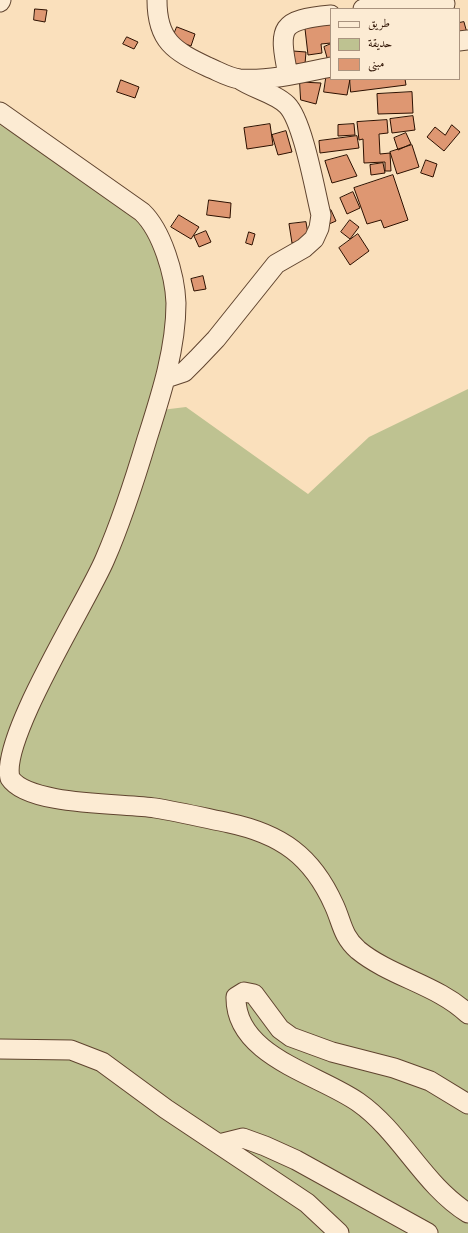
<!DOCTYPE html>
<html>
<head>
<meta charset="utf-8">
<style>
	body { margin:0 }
	#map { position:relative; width:468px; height:1233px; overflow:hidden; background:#fae0bc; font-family:"Old Standard TT",Amiri,serif }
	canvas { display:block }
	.legend { position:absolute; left:330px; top:8px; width:130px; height:72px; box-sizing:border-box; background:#fcebd3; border:1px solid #a9937f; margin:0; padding:5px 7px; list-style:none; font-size:12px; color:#2c1000 }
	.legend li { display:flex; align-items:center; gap:8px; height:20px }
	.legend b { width:20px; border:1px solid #a9937f }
</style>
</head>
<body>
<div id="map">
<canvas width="468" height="1233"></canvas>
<ul class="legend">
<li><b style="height:5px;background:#fcebd3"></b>طريق</li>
<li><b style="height:11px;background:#bec291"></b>حديقة</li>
<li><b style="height:11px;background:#de9772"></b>مبنى</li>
</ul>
</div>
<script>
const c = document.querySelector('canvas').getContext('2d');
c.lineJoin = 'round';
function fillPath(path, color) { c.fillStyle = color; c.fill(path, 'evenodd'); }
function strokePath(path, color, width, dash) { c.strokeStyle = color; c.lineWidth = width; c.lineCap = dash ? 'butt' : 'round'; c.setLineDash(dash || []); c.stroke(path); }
const green = new Path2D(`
	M0,125l69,44 72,55 15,25 10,32 1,63 -9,39 -13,29 41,-5 122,87 61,-57 99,-48v844h-468z`);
const building = new Path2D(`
	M35,9l12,1 -2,12 -11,-2z
	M331,16v27l-10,1 1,9 -14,2 -4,-35z
	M464,22l3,11 -8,2v-12z
	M177,27l18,7 -4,12 -19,-7z
	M127,37l11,5 -4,7 -11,-5z
	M331,44v16l-3,1 -4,-14z
	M293,51l13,1 -1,12h-13z
	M327,72l4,1v6h19l-3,16 -23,-3z
	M350,79h55l1,6 -55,7z
	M121,80l18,7 -4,11 -18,-6z
	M300,82l21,1 -5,21 -15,-4z
	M412,92l1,21 -35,1 -1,-20z
	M413,116l2,14 -23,3 -2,-14z
	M387,120l1,13 -9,1 1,20 10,-1 1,18h-6v-9l-21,1 -1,-24 -4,1 -2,-18z
	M270,124l3,21 -26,4 -3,-21z
	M354,124l1,11 -17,1v-11z
	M452,125l8,7 -16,19 -17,-14 8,-10 10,8z
	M286,131l6,21 -14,3 -6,-20z
	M406,133l5,11 -13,6 -4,-12z
	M357,136l2,12 -39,5 -1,-12z
	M412,145l7,22 -22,7 -7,-22z
	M347,155l10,21 -25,7 -7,-22z
	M426,160l11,4 -4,13 -12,-4z
	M383,163l2,10 -14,2 -1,-10z
	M393,175l15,45 -24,8 -3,-8 -14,4 -13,-36z
	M353,192l7,16 -13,6 -7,-16z
	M209,200l22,3 -1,15 -23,-3z
	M331,210l5,11 -7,3 -5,-11z
	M179,215l20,12 -8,12 -20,-12z
	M350,220l9,7 -9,12 -9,-7z
	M306,222l3,18 -17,3 -3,-19z
	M206,231l5,11 -12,5 -5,-11z
	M249,232l6,2 -3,11 -6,-2z
	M358,234l11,17 -19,14 -11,-17z
	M203,276l3,13 -12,2 -3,-12z`);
const minor = new Path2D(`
	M157,0c0,41 17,51 51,67 10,4 21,11 32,12 30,2 62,-6 91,-12
	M0,2l1,-2
	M363,9l25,-6 26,3 31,-2
	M459,41l9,-1
	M288,75c-10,-49 -8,-55 43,-60
	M0,112l142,100c20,19 33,63 34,91 0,46 -15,92 -29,136 -12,40 -25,81 -42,120 -17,41 -105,179 -95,219 18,28 113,25 145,30 25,4 50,10 74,15 52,11 83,33 105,82 8,17 8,31 24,45 33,27 80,35 110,64
	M166,378l18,-6 13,-13 19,-20 60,-75 28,-16 10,-9 5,-11 2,-13c-6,-24 -18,-94 -34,-110 -12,-12 -34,-16 -48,-26
	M0,1049l71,1 31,12 64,47 141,94 32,30
	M468,1104l-38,-23 -36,-13 -62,-16 -41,-15 -11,-8 -26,-35 -10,-2 -8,5c-1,59 82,77 122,105 43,30 65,83 110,111
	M219,1144l24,-6 22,8 31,14 132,73`);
fillPath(green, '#bec291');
fillPath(building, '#de9772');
strokePath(building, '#2c1000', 1);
strokePath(minor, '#60442f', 21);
strokePath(minor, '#fcebd3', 19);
</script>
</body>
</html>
